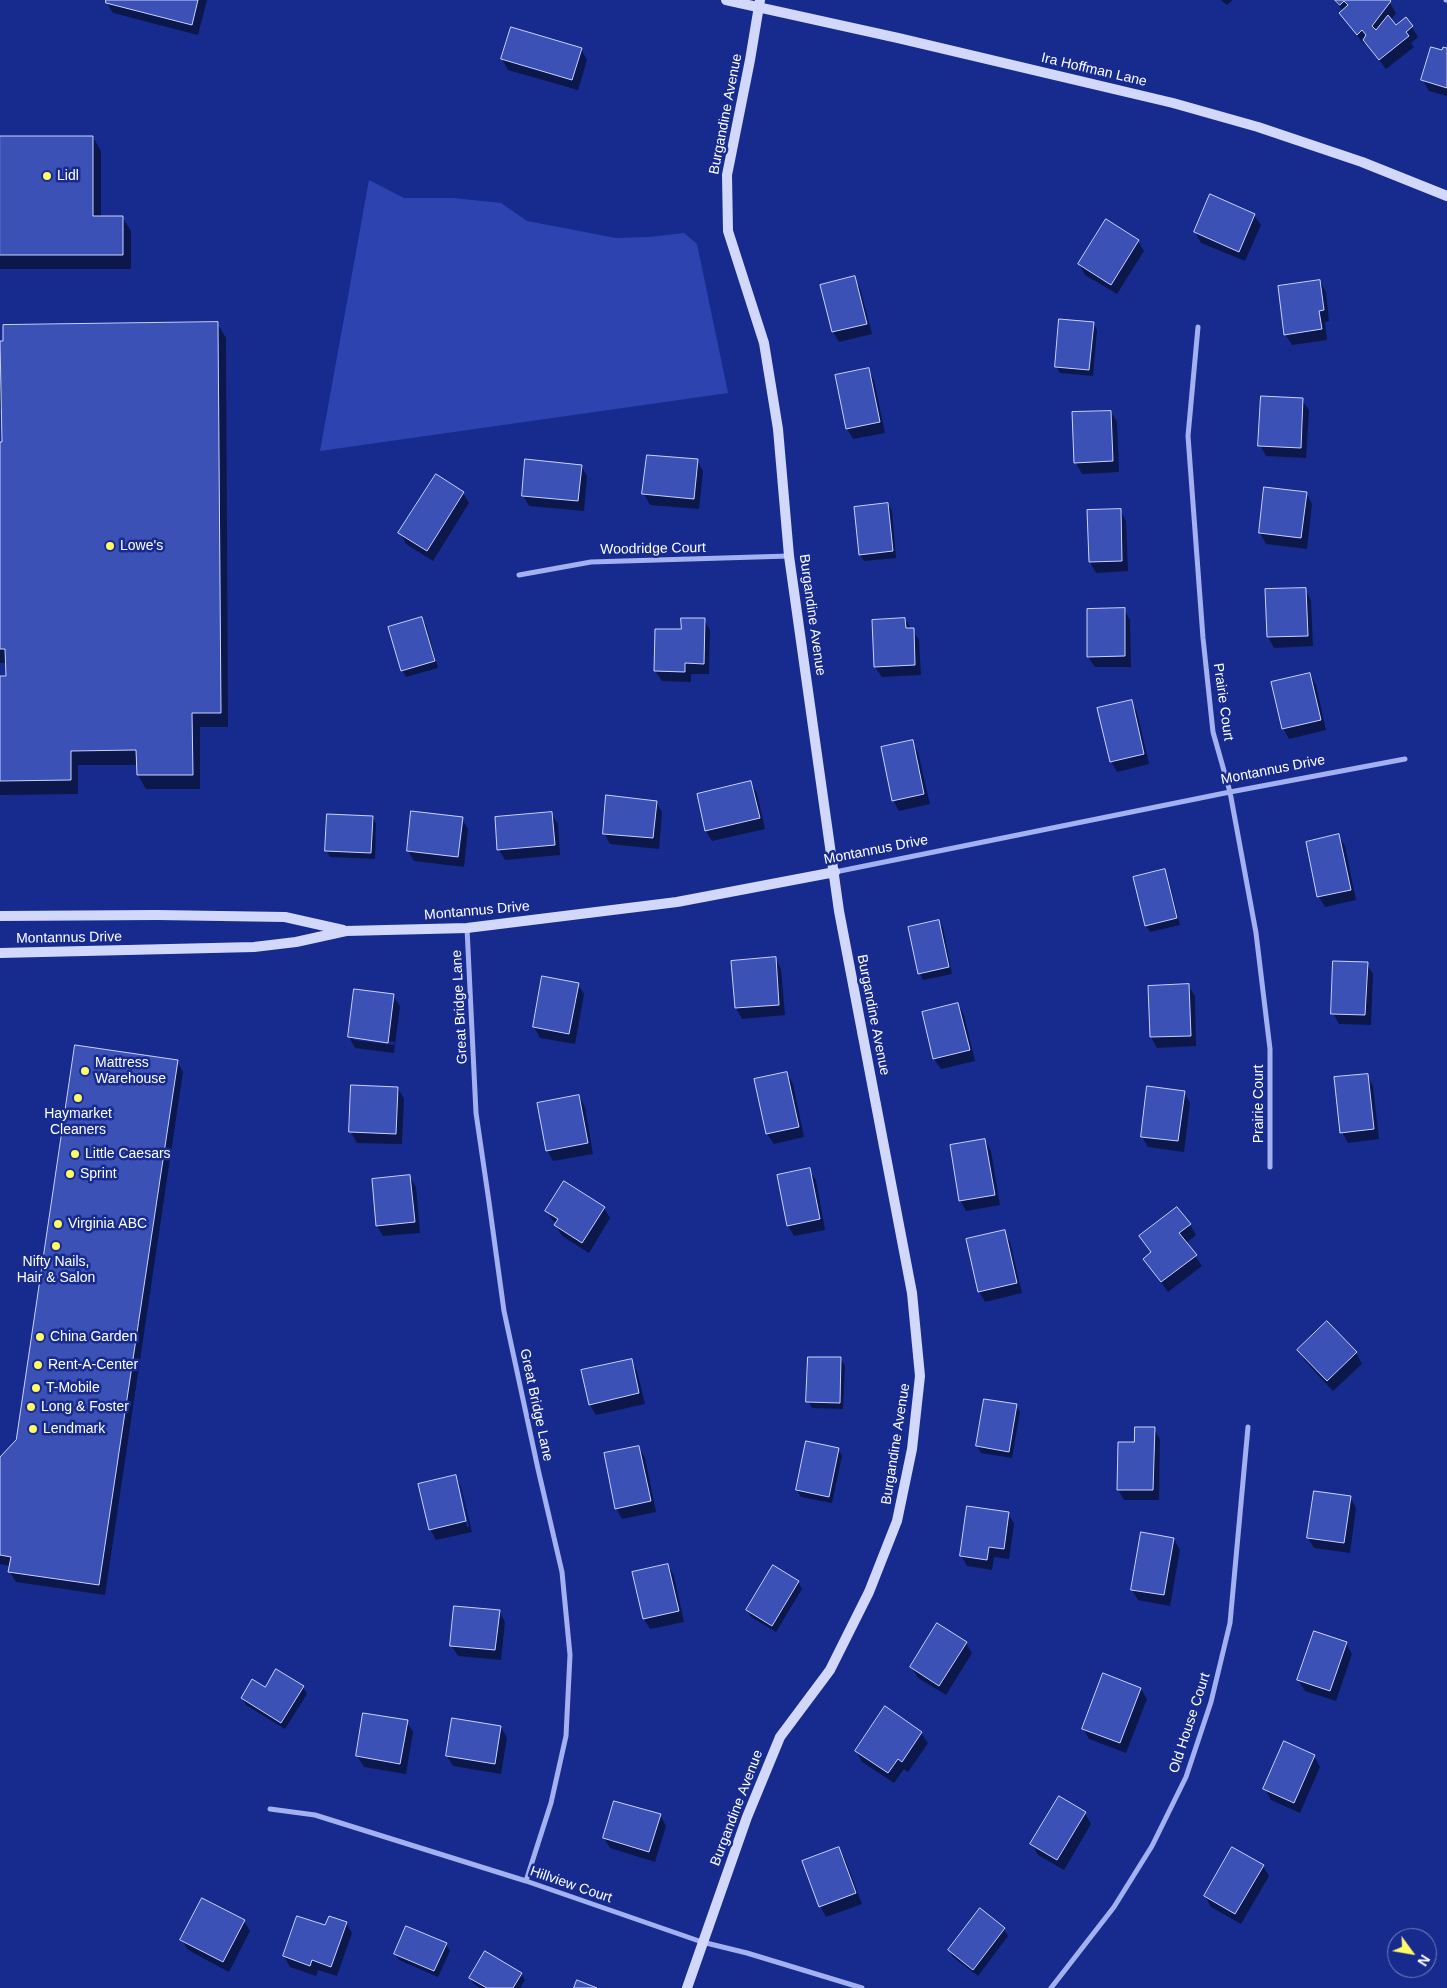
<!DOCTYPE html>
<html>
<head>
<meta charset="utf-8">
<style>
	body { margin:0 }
	#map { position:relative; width:1447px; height:1988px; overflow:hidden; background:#172b8f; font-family:Helvetica,sans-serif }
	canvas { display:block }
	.north { position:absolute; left:1387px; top:1928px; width:50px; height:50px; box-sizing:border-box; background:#172b8f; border:1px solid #7480bc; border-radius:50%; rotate:122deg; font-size:14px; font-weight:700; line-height:20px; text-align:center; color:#fff }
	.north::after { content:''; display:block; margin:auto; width:18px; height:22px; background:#fffb62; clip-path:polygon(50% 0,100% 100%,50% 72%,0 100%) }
</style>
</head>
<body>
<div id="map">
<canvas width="1447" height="1988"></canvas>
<div class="north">N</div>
</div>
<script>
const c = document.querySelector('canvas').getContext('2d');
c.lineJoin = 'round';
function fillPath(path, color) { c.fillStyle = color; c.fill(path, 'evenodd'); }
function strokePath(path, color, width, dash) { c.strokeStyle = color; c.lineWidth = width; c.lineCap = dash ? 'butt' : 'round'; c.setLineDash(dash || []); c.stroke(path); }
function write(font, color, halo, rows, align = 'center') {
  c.font = font + ' Helvetica,sans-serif'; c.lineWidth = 5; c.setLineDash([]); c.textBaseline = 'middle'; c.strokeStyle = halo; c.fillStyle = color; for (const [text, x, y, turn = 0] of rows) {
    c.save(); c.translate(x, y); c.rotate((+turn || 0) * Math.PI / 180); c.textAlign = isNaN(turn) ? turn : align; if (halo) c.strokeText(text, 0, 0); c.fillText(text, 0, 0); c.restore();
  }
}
const green = new Path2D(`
	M369,180l35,18h49l48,5 26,18 89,17 34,-1 34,-4 13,11 31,149 -408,58z`);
const shadow = new Path2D(`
	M108,0h99l-9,35 -85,-22 -6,-10z
	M1221,0h12l-6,5z
	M1334,0h54l8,13 -5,7 5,6 16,1 6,10 -7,6 3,4 -28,22 -20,-26 -2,1 -17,-21 -6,-10 2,-2z
	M581,49l6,11 -9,30 -70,-20 -6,-11z
	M1447,50v46l-18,-5 -6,-11 20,-28z
	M0,137h93l8,14v66h21l9,14v38h-131z
	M1254,215l7,10 -16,36 -44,-18 -6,-11z
	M1138,241l6,10 -27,43 -32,-19 -6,-11z
	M854,277l6,11 12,46 -33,8 -6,-10z
	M1320,281l6,11 3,29 -4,1 2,18 -35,5 -7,-11z
	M217,323l9,15 2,389h-28v62h-54l-8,-14v-10h-60v29l-78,1v-118h7v-14h-7v-219l4,-1 -1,-34h-3v-67z
	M1093,323l4,7 -4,46 -33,-3 -4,-7z
	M868,370l6,10 11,53 -32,6 -6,-10z
	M1302,400l7,10 -3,48 -40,-2 -6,-11z
	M1111,412l6,10 2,50 -37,2 -6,-11z
	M697,461l6,10 -4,38 -49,-4 -6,-11z
	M581,466l6,10 -3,35 -55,-5 -6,-11z
	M1265,489l41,4 6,11 -5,45 -41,-5 -6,-11z
	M463,493l6,10 -36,58 -27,-17 -6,-11z
	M888,504l4,7 4,47 -32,3 -4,-6z
	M1120,510l6,11 2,50 -32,2 -6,-11 -2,-50z
	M1305,589l6,11 2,46 -39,2 -6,-11z
	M1124,609l6,11 1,47h-36l-7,-10z
	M422,619l4,6 12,43 -32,9 -4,-7z
	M905,619l14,21 2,35 -39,2 -7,-10z
	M704,620l6,10 -1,44h-18v8l-29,-1 -7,-10 27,-40z
	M1310,674l6,11 10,45 -37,9 -6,-11z
	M1131,701l6,11 12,52 -32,8 -6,-11z
	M912,742l6,10 12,52 -31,7 -6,-11z
	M750,782l7,11 8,36 -53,12 -6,-10 -8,-36z
	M656,802l6,10 -3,37 -49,-5 -6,-11z
	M551,814l7,10 2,31 -55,5 -6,-10z
	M373,817l3,7 -1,35 -45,-2 -4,-7z
	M462,819l6,10 -4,38 -50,-6 -6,-10z
	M1339,836l6,10 11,54 -31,7 -6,-10z
	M1164,870l4,7 12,48 -30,7 -4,-6 -12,-48z
	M939,921l4,7 9,46 -29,6 -3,-7z
	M775,958l6,11 4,46 -43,4 -6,-11 -3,-46z
	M1367,964l6,10 -2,51 -32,-1 -6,-11z
	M578,984l6,10 -9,50 -35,-6 -6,-11z
	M1188,985l7,11 1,50 -39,2 -6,-11 -2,-50z
	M355,991l38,5 7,10 -6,47 -39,-5 -6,-11zM354,1037l41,5 -1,3 -40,-5z
	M958,1004l6,11 11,46 -34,8 -7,-10 -11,-46z
	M177,1061l6,11 -78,523 -89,-13 -7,-11 1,-5 -10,-2v-105l17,-19z
	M787,1073l6,11 11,53 -30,7 -7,-10z
	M1367,1075l6,11 6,53 -31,4 -6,-11z
	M352,1087l46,1 6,11 -2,45 -45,-1 -6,-11z
	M1184,1092l6,11 -6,49 -36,-5 -6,-10z
	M579,1096l6,11 8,47 -40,7 -6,-11z
	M985,1140l6,11 9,54 -34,6 -6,-11z
	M809,1170l7,10 9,50 -31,6 -6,-10z
	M410,1177l6,10 4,46 -37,3 -6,-10z
	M604,1208l6,10 -21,35 -27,-17 -6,-10 1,-2 -4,-3 -6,-10z
	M1190,1225l6,10 -10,8 16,23 -34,26 -24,-33 8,-6 -11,-17z
	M1004,1232l6,10 12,51 -37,9 -6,-11z
	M1299,1350l57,3 6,11 -29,27 -28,-30z
	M841,1359l4,7 -2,43 -31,-1 -4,-7z
	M631,1360l6,11 8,33 -49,11 -6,-10z
	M1016,1405l4,7 -8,46 -31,-5 -4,-7z
	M1154,1429l6,10 -1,61h-35l-6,-10 18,-47z
	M639,1447l6,11 11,54 -34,7 -6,-11z
	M838,1449l4,7 -10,47 -31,-6 -4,-7z
	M455,1476l6,11 11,45 -36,8 -6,-11zM457,1486h3l9,41h-2z
	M1350,1497l6,11 -6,45 -36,-5 -6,-10z
	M1008,1513l6,11 -5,35 -15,-2 -2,13 -25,-4 -6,-11z
	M1174,1539l6,11 -10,56 -32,-6 -6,-10z
	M668,1565l6,11 10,46 -34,7 -6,-10 -10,-46z
	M798,1582l4,7 -26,43 -25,-15 -4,-7z
	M499,1611l6,11 -4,38 -43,-4 -7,-11z
	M966,1643l6,10 -26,42 -28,-17 -7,-11z
	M1346,1643l6,11 -16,47 -31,-10 -7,-11z
	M303,1687l4,7 -22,35 -39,-24 -4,-7 23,-9z
	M1141,1689l6,10 -21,54 -37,-14 -6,-11z
	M885,1708l36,25 7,10 -20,29 -4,-3 -10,14 -32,-21 -6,-11z
	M407,1722l6,10 -7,42 -42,-7 -7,-11z
	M501,1727l6,11 -6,36 -48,-8 -6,-10z
	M1314,1756l6,11 -20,46 -29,-13 -6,-11z
	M1085,1813l6,11 -27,46 -26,-15 -6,-11z
	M660,1815l6,11 -11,36 -45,-14 -6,-10z
	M839,1849l6,10 17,45 -36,13 -6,-11z
	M1263,1866l6,10 -28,48 -30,-17 -6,-11z
	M980,1910l24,19 4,7 -30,40 -25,-19 -4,-7z
	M244,1921l6,10 -21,41 -41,-22 -6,-10z
	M346,1923l6,10 -15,43 -19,-6 -2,6 -26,-9 -6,-11 42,-29z
	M446,1944l4,7 -12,26 -39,-17 -4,-6z
	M521,1974l4,6 -5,8h-40l-6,-4 -4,-6z`);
const building = new Path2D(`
	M106,0h92l-6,25 -86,-22z
	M1335,0h55l1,1 -19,25 4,4 12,-15 8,10 10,-8 7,9 -7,6 3,4 -30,24 -16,-20 3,-5 -4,-5 -5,5 -18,-22 9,-8 -4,-4 -4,4z
	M511,27l71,21 -10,32 -71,-21z
	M1431,47l11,3 1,-3 4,1v40l-26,-8z
	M0,136h93v80h30v39h-123z
	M1210,194l45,20 -16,38 -45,-20z
	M1106,219l33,21 -28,45 -33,-21z
	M855,276l12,48 -35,8 -12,-47z
	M1320,280l4,30 -5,1 3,18 -38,6 -6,-49z
	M1059,319l35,3 -5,48 -34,-3z
	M218,322l3,391h-29l1,62h-56l-1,-25 -65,1v29l-71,1v-105h6l-1,-27h-5v-207h2l-2,-101h3v-16z
	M869,368l11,54 -34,7 -11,-54z
	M1261,396l42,2 -2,50 -43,-2z
	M1111,411l2,50 -39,2 -2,-51z
	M647,455l51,4 -4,40 -52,-5z
	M525,459l57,6 -4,36 -56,-5z
	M436,474l28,18 -37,59 -29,-18z
	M1264,487l43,5 -6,46 -42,-5z
	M888,503l5,48 -34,4 -5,-48z
	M1121,509l1,52 -33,1 -2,-52z
	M1306,588l2,48 -41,1 -2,-48z
	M1125,608v48l-38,1v-48z
	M422,617l13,44 -34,10 -13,-44z
	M681,618h24l-1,46 -19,-1v9l-31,-1 1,-42h26z
	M905,618l1,10h8l1,37 -41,2 -2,-47z
	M1310,673l11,47 -39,9 -11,-47z
	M1132,700l12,54 -34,8 -13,-54z
	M913,740l11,54 -32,7 -11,-54z
	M751,781l9,37 -55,13 -8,-37z
	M606,795l51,6 -4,37 -50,-4z
	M411,811l52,6 -5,40 -51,-6z
	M552,812l3,33 -58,5 -2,-33z
	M327,814l46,2 -2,37 -46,-2z
	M1339,834l12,56 -34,7 -11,-55z
	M1165,869l12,49 -32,8 -12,-49z
	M939,920l10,47 -31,7 -10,-47z
	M776,957l3,48 -44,3 -4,-47z
	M1333,961l35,1 -3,53 -34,-1z
	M542,976l37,7 -10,51 -36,-7z
	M1189,984l2,52 -41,1 -2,-51z
	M354,989l40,5 -6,49 -40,-6z
	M958,1003l12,47 -37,9 -11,-47z
	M75,1045l103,15 -79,525 -91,-13 3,-15 -11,-2v-98l16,-17z
	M787,1072l12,55 -33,7 -12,-55z
	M1368,1074l6,55 -34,4 -6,-56z
	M351,1085l47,2 -2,47 -47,-2z
	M1147,1086l38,5 -7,50 -37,-4z
	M579,1095l9,48 -42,8 -9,-48z
	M985,1139l10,56 -36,6 -9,-56z
	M810,1168l10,51 -33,7 -10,-51z
	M410,1175l5,47 -39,4 -4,-47z
	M564,1181l41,26 -23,36 -28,-18 4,-6 -13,-8z
	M1177,1207l14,17 -12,9 18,22 -36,27 -18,-23 8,-7 -12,-16z
	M1005,1230l12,53 -39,9 -12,-53z
	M1327,1321l30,31 -30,29 -30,-31z
	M808,1357h33l-1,46 -34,-1z
	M632,1359l7,34 -50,12 -8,-35z
	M984,1399l33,5 -8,48 -33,-6z
	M1135,1427h20l-2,63h-36l1,-48h16z
	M806,1441l33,7 -10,49 -33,-7z
	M639,1446l12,55 -36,8 -11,-56z
	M456,1475l10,46 -37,9 -11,-46z
	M1314,1491l37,5 -7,47 -37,-5z
	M967,1506l42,6 -5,37 -15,-2 -2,13 -27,-4z
	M1141,1532l33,6 -10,57 -33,-5z
	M668,1564l11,47 -36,8 -11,-47z
	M773,1565l26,16 -27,45 -26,-16z
	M454,1606l46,4 -5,40 -45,-4z
	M937,1623l30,19 -28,44 -29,-19z
	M1314,1631l33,11 -17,49 -33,-11z
	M276,1669l28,17 -23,37 -40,-25 11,-19 13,8z
	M1103,1673l38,15 -21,55 -38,-14z
	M885,1706l37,26 -20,30 -4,-3 -10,14 -33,-22z
	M363,1713l45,7 -8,44 -44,-8z
	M452,1718l49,8 -6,38 -49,-8z
	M1284,1741l31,14 -21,48 -31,-14z
	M1059,1796l27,16 -29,48 -27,-16z
	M614,1801l47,13 -12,38 -46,-14z
	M839,1847l17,46 -37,14 -17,-46z
	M1232,1847l32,18 -29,49 -31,-18z
	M202,1898l43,22 -22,42 -43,-22z
	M980,1908l25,20 -32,42 -25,-20z
	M297,1916l28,9 4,-9 18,6 -16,45 -19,-7 -2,6 -27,-10z
	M406,1926l41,17 -13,28 -40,-17z
	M485,1951l37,22 -9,15h-26l-18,-10z
	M577,1980l20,8h-23z`);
const street = new Path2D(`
	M1446,0h1
	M1198,327l-10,109 15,202 10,94 17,60 26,141 14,116v118
	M519,575l72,-13 198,-6
	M835,872l395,-80 175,-33
	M467,928l9,185 13,89 15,109 34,158 24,103 8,83 -4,81 -15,67 -25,78
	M270,1809l45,6 211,66 176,61 45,11 115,35
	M1051,1988l63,-81 38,-61 34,-69 25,-75 19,-79 18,-196`);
const secondary = new Path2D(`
	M726,0l172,38 275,65 85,24 104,35 85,34
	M0,916l157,-1 128,2 58,13
	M0,953l254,-6 42,-5 50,-11 121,-3 210,-26 158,-30
	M687,1988l60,-171 33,-80 50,-67 39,-78 28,-71 15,-72 8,-73 -8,-83 -73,-382 -50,-355 -11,-127 -14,-86 -36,-112 -1,-56 23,-115 10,-60`);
const markers = [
	[47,176,5,"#fffb62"],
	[110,546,5,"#fffb62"],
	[85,1071,5,"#fffb62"],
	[78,1098,5,"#fffb62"],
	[75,1154,5,"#fffb62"],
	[70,1174,5,"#fffb62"],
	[58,1224,5,"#fffb62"],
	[56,1246,5,"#fffb62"],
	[40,1337,5,"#fffb62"],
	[38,1365,5,"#fffb62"],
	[36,1388,5,"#fffb62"],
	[31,1407,5,"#fffb62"],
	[33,1429,5,"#fffb62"]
];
const streetNames = [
	["Ira Hoffman Lane",1094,70,13],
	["Burgandine Avenue",726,114,-79],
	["Woodridge Court",653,549,-1],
	["Burgandine Avenue",812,615,82],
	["Prairie Court",1223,702,82],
	["Montannus Drive",1273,770,-11],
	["Montannus Drive",876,850,-11],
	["Montannus Drive",477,911,-5],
	["Montannus Drive",69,938,-1],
	["Great Bridge Lane",460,1007,-93],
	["Burgandine Avenue",873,1015,79],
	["Prairie Court",1259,1104,-90],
	["Great Bridge Lane",536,1405,78],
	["Burgandine Avenue",896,1444,-81],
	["Old House Court",1190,1723,-72],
	["Burgandine Avenue",737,1808,-69],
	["Hillview Court",571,1885,19]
];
const poiNames = [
	["Lidl",57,176],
	["Lowe's",120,546],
	["Mattress",95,1063],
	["Warehouse",95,1079],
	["Haymarket",78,1114,"center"],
	["Cleaners",78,1130,"center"],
	["Little Caesars",85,1154],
	["Sprint",80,1174],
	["Virginia ABC",68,1224],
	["Nifty Nails,",56,1262,"center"],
	["Hair & Salon",56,1278,"center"],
	["China Garden",50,1337],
	["Rent-A-Center",48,1365],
	["T-Mobile",46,1388],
	["Long & Foster",41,1407],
	["Lendmark",43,1429]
];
fillPath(green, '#2d44b0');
fillPath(shadow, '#0007');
fillPath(building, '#3b51b6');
strokePath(building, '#c9d3fb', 1);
strokePath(street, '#a3b1f0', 5);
strokePath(secondary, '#d1d8fb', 10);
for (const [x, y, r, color] of markers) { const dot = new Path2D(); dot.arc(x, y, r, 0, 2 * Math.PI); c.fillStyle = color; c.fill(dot); strokePath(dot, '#172b8f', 2); }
write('14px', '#fff', '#172b8f', streetNames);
write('14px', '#fff', '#172b8f', poiNames, 'left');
</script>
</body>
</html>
